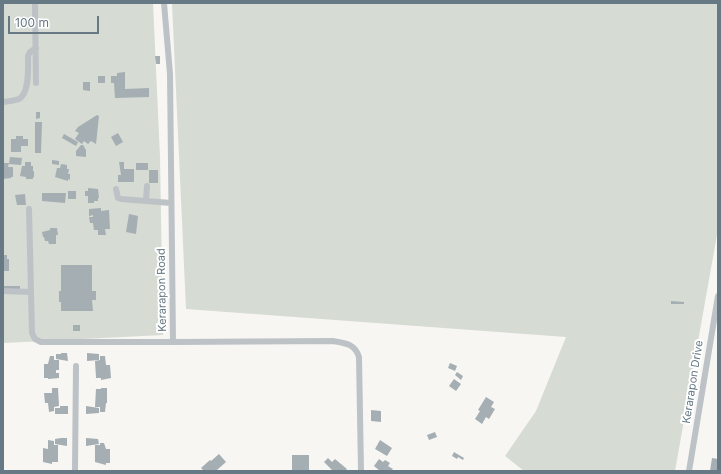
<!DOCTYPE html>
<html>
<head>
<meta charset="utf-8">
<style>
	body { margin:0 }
	#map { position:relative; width:721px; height:474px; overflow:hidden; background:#f7f6f3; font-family:Inter,sans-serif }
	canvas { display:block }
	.frame { position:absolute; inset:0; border:4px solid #667984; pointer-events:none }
	.scale { position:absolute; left:8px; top:16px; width:91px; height:18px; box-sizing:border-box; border:2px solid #667984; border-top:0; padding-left:5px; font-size:12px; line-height:14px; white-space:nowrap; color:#667984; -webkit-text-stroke:3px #fff; paint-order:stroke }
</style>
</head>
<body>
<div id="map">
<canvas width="721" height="474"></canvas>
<div class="frame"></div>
<div class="scale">100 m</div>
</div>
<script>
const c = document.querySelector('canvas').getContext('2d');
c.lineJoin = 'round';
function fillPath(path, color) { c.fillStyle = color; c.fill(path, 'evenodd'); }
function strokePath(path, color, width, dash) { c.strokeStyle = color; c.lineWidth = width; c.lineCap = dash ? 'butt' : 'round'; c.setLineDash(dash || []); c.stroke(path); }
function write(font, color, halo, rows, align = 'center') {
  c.font = font + ' Inter,sans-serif'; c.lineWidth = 4; c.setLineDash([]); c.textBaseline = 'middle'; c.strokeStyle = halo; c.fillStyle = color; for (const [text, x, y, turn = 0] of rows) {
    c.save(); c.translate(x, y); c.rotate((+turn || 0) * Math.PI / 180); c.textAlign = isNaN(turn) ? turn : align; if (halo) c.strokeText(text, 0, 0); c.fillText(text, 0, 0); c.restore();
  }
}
const green = new Path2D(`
	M3,3h150l7,154 3,178 -160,8z
	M172,3h546v226l-43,242h-151l-19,-15 31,-45 30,-74 -380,-28z`);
const building = new Path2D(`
	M155,56h5v8h-4z
	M125,72v17l24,-1v9l-34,1 -1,-15h-3v-7h6v-3z
	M98,76h7v7h-7z
	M83,82h7v9l-7,-1z
	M36,112h4v6l-4,1z
	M97,115l2,1 -3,28 -5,-3 -3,3 -4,-3 -2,3 -7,-5 4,-6 -4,-2 3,-4z
	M35,122h7l-1,31h-6z
	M118,133l5,9 -7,4 -5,-9z
	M64,134l14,8 -2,4 -14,-8z
	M16,136h7v3h5v7h-7v6h-10v-13h5z
	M81,145h2l3,5v7l-10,-1v-5z
	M10,157l12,1 -1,7 -12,-1z
	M52,160l7,1v4l-7,-1z
	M25,162h6v4h2v5h1v6h-1v2h-7v-2l-6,-1 2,-10h3z
	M119,162h5v7h10v13h-16v-7h3z
	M3,163h6l-1,4h5v10h-2v1l-8,1z
	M136,163h12v7h-12z
	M61,164l6,1v4h2l-1,5h2v6l-2,-1v2l-13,-4 2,-9h3z
	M149,170h9v13h-9z
	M88,188l10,1 1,9h-1v3h-4v2h-6v-7h-3v-5h3z
	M68,191h8v8h-8z
	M42,193h24l-1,10 -23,-2z
	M25,194l1,11h-9l-2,-10z
	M101,208v3l8,-1 1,19h-5l1,6h-8v-5h-4l-1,-7h-3l-1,-6h4v-2l-4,1v-7z
	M129,214l9,2 -2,18 -10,-2z
	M50,228h7l1,7h-2v9h-7l-1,-3h-3l-1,-4h-1l-1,-5 8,-2z
	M3,255h4v4h2v12h-6z
	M61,265h31v26h4v9h-4l1,11h-32v-9h-2v-11h2z
	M3,286h17v6l-17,-1z
	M671,301l13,1v2h-13z
	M73,325h7v6h-7z
	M61,353h6l1,8 -12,-2v-5h5z
	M87,353l12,1v6l-12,1z
	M50,356h4v4h5v10h-3v3h3v5l-11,1v-1h-4v-14h4z
	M100,356h5l1,9h4l1,13 -10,2v-2h-5l-1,-17 5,-1z
	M450,363l7,3 -2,5 -7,-3z
	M457,372l6,4 -2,4 -6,-5z
	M454,379l7,5 -5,7 -7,-5z
	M52,388h6l1,18 -5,1v4l-5,1 -1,-9h-3l-1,-10h8z
	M101,388h6v15h-1l-1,9h-5v-5h-5l1,-18h5z
	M486,397l8,5 -3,5 4,2 -6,10 -3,-2 -4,7 -7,-5 5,-8 -2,-1z
	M60,406h8v8h-13v-6h5z
	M86,406l13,2v5l-13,1z
	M371,410l10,1v11l-10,-1z
	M435,432l2,5 -8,3 -2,-5z
	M61,438h6v8l-12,-2v-5z
	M86,438l12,1 1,5 -13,2z
	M48,440l6,1v4h4v17h-6v2l-9,-2v-14l5,1z
	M380,440l12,8 -5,8 -12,-7z
	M100,443h4l2,6h4v14h-4v2l-11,-3v-17h5z
	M454,452l10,6 -1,2 -5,-3 -1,2 -5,-3z
	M219,454l7,8 -9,8 1,1h-14l-3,-3 9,-8 1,1z
	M292,455h17v16h-17z
	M328,458l4,4 3,-3 12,10 -2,2h-14l1,-1 -8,-8z
	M712,458l6,1v12h-8z
	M379,459l4,3 2,-2 5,3 -2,3 5,3 -2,2h-11l-6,-5z`);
const minor = new Path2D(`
	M35,3l1,80
	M164,3l6,71 3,268 160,-1c13,2 22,3 26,16l2,114
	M3,102c5,-1 11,-1 16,-3 11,-6 9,-33 9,-43l2,-4 6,-4
	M116,189l2,9 3,1 50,4
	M146,201l1,-15
	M29,209l3,124 3,6 6,3h132
	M3,291l28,1
	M75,471l1,-105
	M689,471l29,-175`);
const streetNames = [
	["Kerarapon Road",162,290,-91],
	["Kerarapon Drive",693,382,-81]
];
fillPath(green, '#d6dbd3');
fillPath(building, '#a4aeb3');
strokePath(minor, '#bdc2c6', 6);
write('11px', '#667984', '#fff', streetNames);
</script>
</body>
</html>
